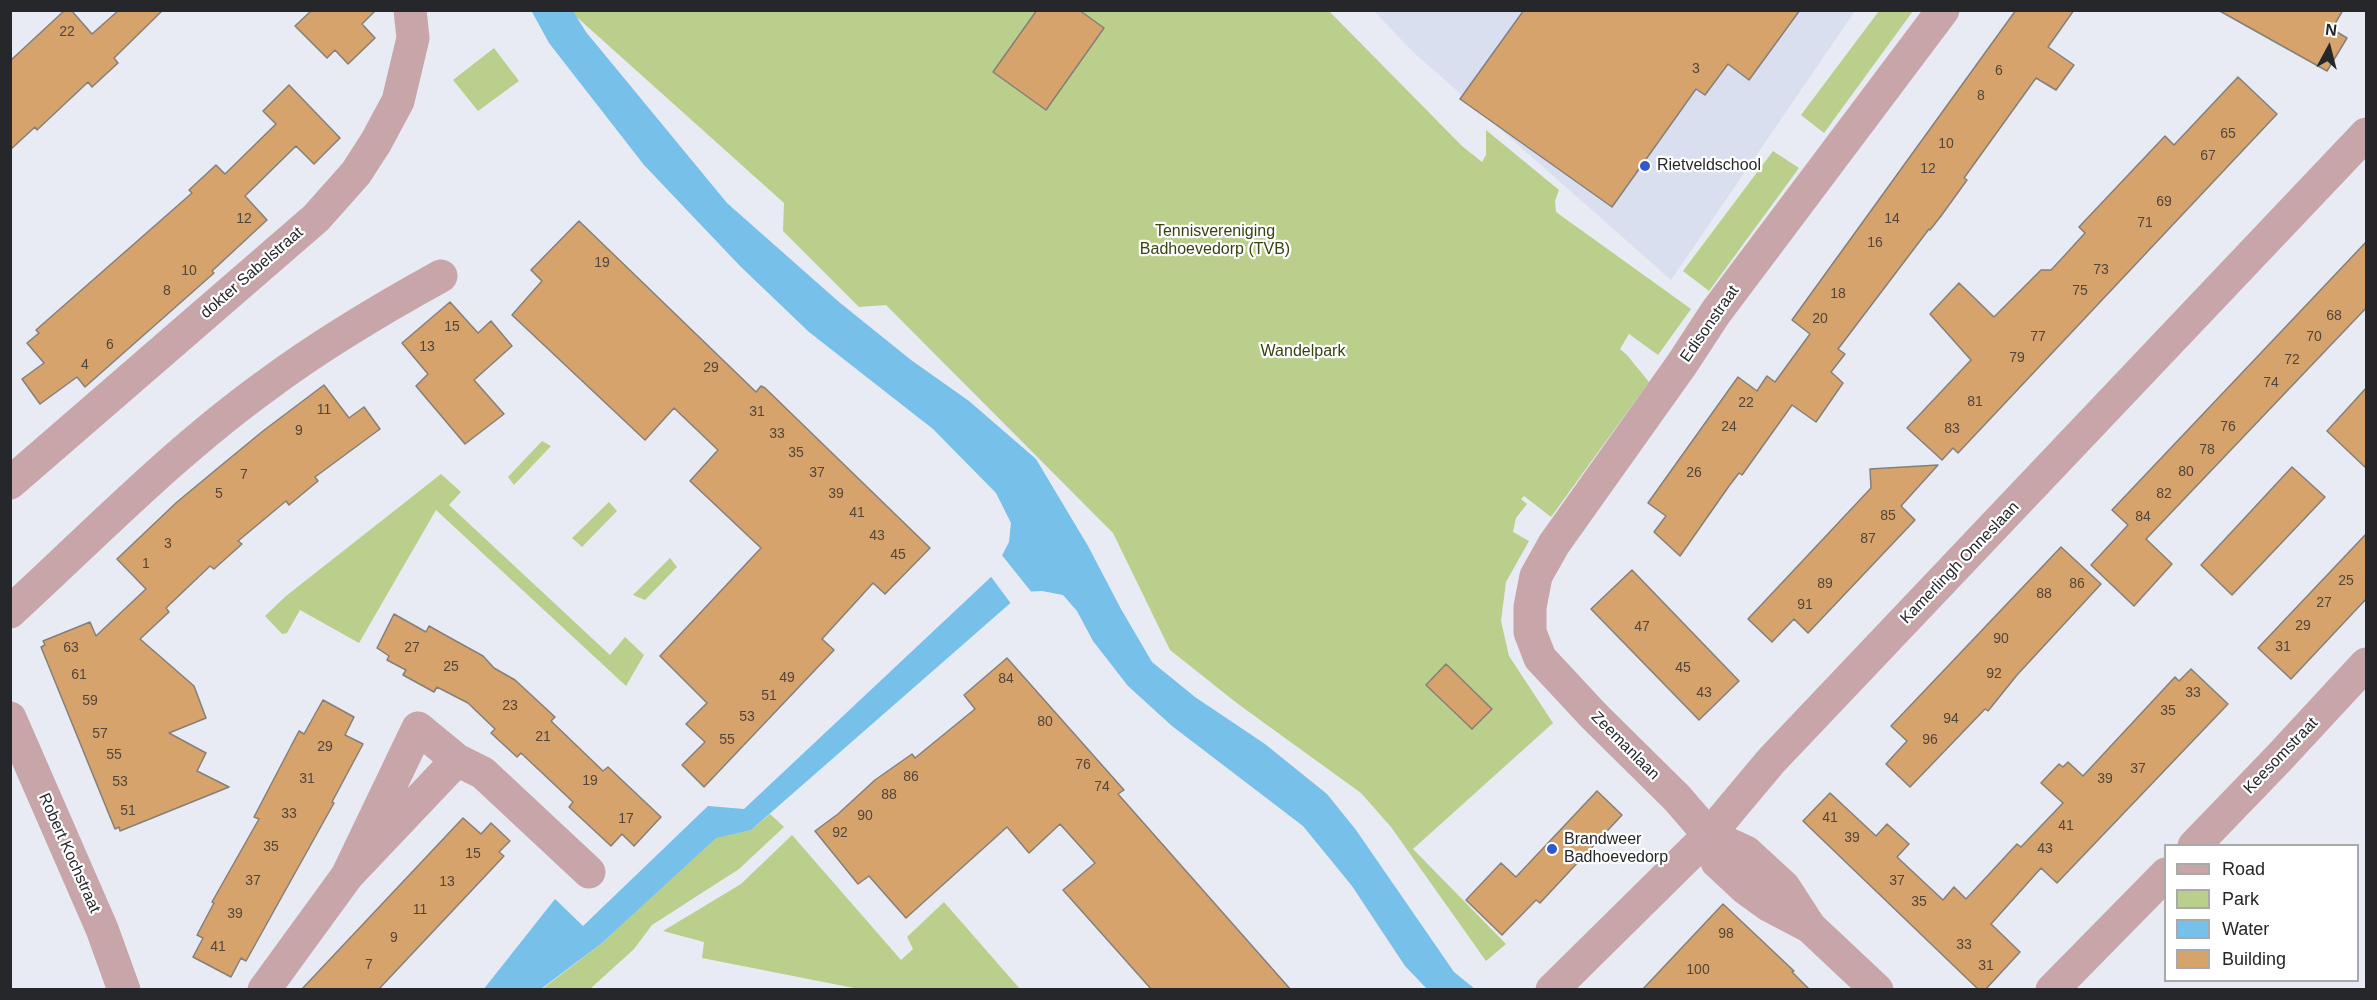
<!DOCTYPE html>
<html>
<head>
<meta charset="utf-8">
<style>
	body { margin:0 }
	#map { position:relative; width:2377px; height:1000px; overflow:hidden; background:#e8ebf3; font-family:Arial,sans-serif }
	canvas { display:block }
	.frame { position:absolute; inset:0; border:12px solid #26272a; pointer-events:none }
	.legend { position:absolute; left:2164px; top:844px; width:195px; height:138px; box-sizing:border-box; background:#fff; border:2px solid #a8a9aa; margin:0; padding:8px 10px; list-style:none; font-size:18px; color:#26272a }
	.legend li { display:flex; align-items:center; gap:12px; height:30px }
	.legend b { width:30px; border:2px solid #a8a9aa }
	.north { position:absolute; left:2299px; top:18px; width:60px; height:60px; -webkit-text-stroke:4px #fff; paint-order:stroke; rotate:7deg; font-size:16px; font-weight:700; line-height:24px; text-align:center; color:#26272a }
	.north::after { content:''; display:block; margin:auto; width:21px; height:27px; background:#26272a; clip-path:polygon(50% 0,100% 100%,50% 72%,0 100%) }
</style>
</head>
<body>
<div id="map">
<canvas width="2377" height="1000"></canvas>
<div class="frame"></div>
<ul class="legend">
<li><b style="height:8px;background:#c8a5a9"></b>Road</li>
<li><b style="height:16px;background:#bacf8b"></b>Park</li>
<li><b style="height:16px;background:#76c0e9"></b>Water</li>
<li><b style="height:16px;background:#d7a36c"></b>Building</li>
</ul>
<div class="north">N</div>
</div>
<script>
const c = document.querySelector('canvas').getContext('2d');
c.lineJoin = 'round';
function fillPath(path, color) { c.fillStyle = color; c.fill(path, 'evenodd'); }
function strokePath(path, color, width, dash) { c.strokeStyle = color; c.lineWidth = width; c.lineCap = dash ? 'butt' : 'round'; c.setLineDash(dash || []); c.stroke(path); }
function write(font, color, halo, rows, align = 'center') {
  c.font = font + ' Arial,sans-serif'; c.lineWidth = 4.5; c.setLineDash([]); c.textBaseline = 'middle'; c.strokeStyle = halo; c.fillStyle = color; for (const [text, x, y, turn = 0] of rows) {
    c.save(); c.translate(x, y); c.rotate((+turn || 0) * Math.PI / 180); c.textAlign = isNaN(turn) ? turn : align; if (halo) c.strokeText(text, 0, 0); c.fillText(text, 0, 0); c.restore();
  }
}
const built = new Path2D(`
	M1374,11h481l-184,269 -259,-229z`);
const green = new Path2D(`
	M570,11h759l133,135 20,16 4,-7v-25l73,60 -4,11 1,11 135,97 -33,46 -29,-21 -9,15 7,6 22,27 -98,135 -27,-21 -3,3 6,5 -11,14 -3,14 16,9 -23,41 -5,39 8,35 44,67 -140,126 93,95 -20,17 -95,-134 -30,-34 -123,-89 -68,-54 -57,-117 -227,-228 -27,2 -76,-76 1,-28z
	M1879,11h34l-89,122 -23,-18z
	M494,48l25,33 -41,30 -25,-31z
	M1773,151l26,17 -90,123 -26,-20z
	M542,441l9,5 -37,39 -6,-8z
	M441,474l20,18 -12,13 161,150 15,-18 19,18 -18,31 -190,-176 -77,133 -59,-33 -13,23 -5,1 -17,-18 21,-20z
	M609,502l8,9 -35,36 -10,-9z
	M670,558l7,9 -32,33 -12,-5z
	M770,814l14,13 -45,42 -87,56 -18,24 -44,40 -49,1 61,-47 114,-106 35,-7z
	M792,835l109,125 12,-11 -6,-12 37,-35 76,87h-161l-157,-31 2,-16 -41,-11 78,-47z`);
const water = new Path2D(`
	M531,10l42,1 13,21 141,171 112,99 72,58 58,41 67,58 52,87 33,63 31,53 43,35 70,47 62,50 29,36 98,142 21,17h-48l-22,-23 -53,-80 -49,-60 -131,-100 -44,-40 -35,-45 -16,-30 -14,-16 -21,-4 -19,1 -272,238 -35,8 -114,105 -61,46 -58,1 72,-91 28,27 125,-120 36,3 247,-232 18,-35 2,-19 -15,-30 -63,-64 -124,-97 -69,-66 -96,-101 -95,-122z`);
const pier = new Path2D(`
	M1001,554l32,40 -9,1 -12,10 -23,-31z`);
const building = new Path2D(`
	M65,10h6l21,24 27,-24h44l-49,48 4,5 -26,24 -4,-5 -51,48 -2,-3 -25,23v-89z
	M312,10h64l-14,14 13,14 -27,26 -13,-14 -8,8 -32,-32z
	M1037,10h42l25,18 -58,82 -53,-38z
	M1524,10h276l-51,70 -21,-16 -23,31 -9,-6 -84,118 -152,-108z
	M2016,10h58l-26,37 26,18 -18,25 -20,-12 -72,100 3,2 -26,36 -11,14 -1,-1 -91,120 7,5 -14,18 12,11 -27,39 -24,-17 -50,70 -3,-2 -10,13 -49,70 -26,-24 12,-16 -18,-13 90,-126 19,14 10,-15 8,6 35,-48 -18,-14z
	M2218,10h125l-11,19 15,9 -20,33z
	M2238,77l39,37 -319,339 -5,-5 -11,12 -35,-32 64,-68 -41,-46 29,-31 35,34 47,-47h10l14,-15 20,-22 -6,-6 86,-91 9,9z
	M289,85l51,53 -26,26 -18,-18 -51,50 22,24 -55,51 2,2 -129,114 -8,-10 -37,27 -18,-25 22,-16 -17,-20 12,-10 -3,-3 156,-137 -3,-3 27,-25 9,9 51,-50 -13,-13z
	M579,221l177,171 5,-6 4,2 165,160 -45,46 -12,-11 -51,56 12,11 -130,137 -22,-22 23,-23 -19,-18 21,-21 -47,-47 101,-108 -71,-67 28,-31 -44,-42 -29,32 -133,-125 30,-34 -11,-11z
	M2367,241v66l-221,232 26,25 -38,42 -43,-41 37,-40 -16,-15z
	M450,302l28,31 13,-12 21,25 -38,34 30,34 -39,30 -49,-58 12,-12 -26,-31z
	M324,385l25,33 15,-11 16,22 -65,48 3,4 -29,24 -3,-4 -48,40 4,3 -28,25 -4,-3 -44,42 3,4 -29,27 54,47 12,32 -37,15 37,20 -9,18 32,16 -109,44 -1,-4 -4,2 -74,-182 4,-2 -2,-4 47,-19 6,14 50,-47 -29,-30 60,-57 41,-34 45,-37z
	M2367,387v82l-40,-38z
	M1938,465l-37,41 14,14 -107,113 -14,-14 -22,23 -24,-23 123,-131 -1,-19z
	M2292,467l33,30 -93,98 -31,-30z
	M2367,533v65l-76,81 -33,-31z
	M2061,547l40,37 -84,91 -29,36 -3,-2 -75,78 -24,-23 21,-23 -16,-15z
	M1632,570l107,111 -40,39 -108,-111z
	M394,614l32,18 3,-6 16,9 38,21 11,12 21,12 40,37 -4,4 52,50 5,-4 53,50 -27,29 -12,-12 -11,12 -42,-39 4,-5 -52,-49 -4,4 -26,-24 4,-4 -27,-26 -31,-16 -3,5 -31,-17 3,-5 -19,-10 2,-4 -12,-8z
	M1007,658l117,132 -6,4 173,196h-139l-89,-100 32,-27 -35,-39 -31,29 -22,-26 -101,91 -37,-42 -11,8 -43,-53 23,-17 37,-34 37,-26 3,4 60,-49 -11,-14z
	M1446,664l46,45 -20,20 -46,-44z
	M2191,669l37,35 -171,179 -16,-15 -50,56 29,28 -35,38h-6l-176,-169 27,-28 46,43 11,-12 22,20 -12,13 46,43 11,-13 12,12 51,-55 4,3 42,-44 -22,-20 18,-19 4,3 5,-5 15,14 92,-99 4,4z
	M323,700l31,17 -9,18 18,9 -31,58 2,1 -88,158 -5,-3 -10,19 -38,-20 10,-19 -6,-3 17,-32 -2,-1 47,-83 -5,-2 45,-86 5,3z
	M1597,791l25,24 -82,88 -4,-3 -34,35 -36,-35 35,-37 15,14z
	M463,818l18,16 10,-11 19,18 -11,11 5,4 -126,134h-77z
	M1723,904l71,67 -2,1 18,18h-168z`);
const minor = new Path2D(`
	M10,483l306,-265 40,-45 20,-31 22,-41 15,-63 -3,-28
	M10,612c84,-77 164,-160 257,-227 55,-41 114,-76 174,-109
	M10,718l92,211 22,61
	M457,760l26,13 106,99
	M1709,835l37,17 38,35 26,40 67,63
	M2194,846l84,-87 88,-95
	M1810,927l-40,-21 -25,-18 -28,-26 -8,-27 -32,-37 -83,-82 -54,-58 -10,-26v-25l6,-31 18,-32 128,-180 34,-52 227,-302
	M264,990l83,-114 110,-116 -39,-32 -71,148
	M1552,990l157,-155 62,-74 595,-627
	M2052,990l114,-116`);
const markers = [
	[1645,166,6,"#3259c9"],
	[1552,849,6,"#3259c9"]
];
const numberNames = [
	["22",67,32],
	["3",1696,69],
	["6",1999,71],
	["8",1981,96],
	["65",2228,134],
	["10",1946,144],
	["67",2208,156],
	["12",1928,169],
	["69",2164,202],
	["12",244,219],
	["14",1892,219],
	["71",2145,223],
	["16",1875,243],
	["19",602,263],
	["73",2101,270],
	["10",189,271],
	["8",167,291],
	["75",2080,291],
	["18",1838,294],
	["68",2334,316],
	["20",1820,319],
	["15",452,327],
	["77",2038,337],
	["70",2314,337],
	["6",110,345],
	["13",427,347],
	["79",2017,358],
	["72",2292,360],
	["4",85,365],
	["29",711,368],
	["74",2271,383],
	["81",1975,402],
	["22",1746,403],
	["11",324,410],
	["31",757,412],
	["24",1729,427],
	["76",2228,427],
	["83",1952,429],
	["9",299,431],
	["33",777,434],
	["78",2207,450],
	["35",796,453],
	["80",2186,472],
	["37",817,473],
	["26",1694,473],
	["7",244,475],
	["5",219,494],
	["39",836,494],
	["82",2164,494],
	["41",857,513],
	["85",1888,516],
	["84",2143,517],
	["43",877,536],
	["87",1868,539],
	["3",168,544],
	["45",898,555],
	["1",146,564],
	["25",2346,581],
	["89",1825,584],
	["86",2077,584],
	["88",2044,594],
	["27",2324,603],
	["91",1805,605],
	["29",2303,626],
	["47",1642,627],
	["90",2001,639],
	["31",2283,647],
	["63",71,648],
	["27",412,648],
	["25",451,667],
	["45",1683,668],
	["92",1994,674],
	["61",79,675],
	["49",787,678],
	["84",1006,679],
	["43",1704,693],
	["33",2193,693],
	["51",769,696],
	["59",90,701],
	["23",510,706],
	["35",2168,711],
	["53",747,717],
	["94",1951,719],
	["80",1045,722],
	["57",100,734],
	["21",543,737],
	["55",727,740],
	["96",1930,740],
	["29",325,747],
	["55",114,755],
	["76",1083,765],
	["37",2138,769],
	["86",911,777],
	["31",307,779],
	["39",2105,779],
	["19",590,781],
	["53",120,782],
	["74",1102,787],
	["88",889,795],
	["51",128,811],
	["33",289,814],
	["90",865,816],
	["41",1830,818],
	["17",626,819],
	["41",2066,826],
	["92",840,833],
	["39",1852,838],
	["35",271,847],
	["43",2045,849],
	["15",473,854],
	["37",253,881],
	["37",1897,881],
	["13",447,882],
	["35",1919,902],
	["11",420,910],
	["39",235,914],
	["98",1726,934],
	["9",394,938],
	["33",1964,945],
	["41",218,947],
	["7",369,965],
	["31",1986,966],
	["100",1698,970]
];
const poiNames = [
	["Rietveldschool",1657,166],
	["Brandweer",1564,840],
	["Badhoevedorp",1564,858]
];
const parkNames = [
	["Tennisvereniging",1215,232],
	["Badhoevedorp (TVB)",1215,250],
	["Wandelpark",1303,352]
];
const streetNames = [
	["dokter Sabelstraat",252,273,-41],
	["Edisonstraat",1710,324,-55],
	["Kamerlingh Onneslaan",1960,563,-46],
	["Zeemanlaan",1625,746,45],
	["Keesomstraat",2281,756,-46],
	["Robert Kochstraat",69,853,66]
];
fillPath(built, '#d9dfee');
fillPath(green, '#bacf8b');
fillPath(water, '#76c0e9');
fillPath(pier, '#e8ebf3');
fillPath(building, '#d7a36c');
strokePath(building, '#857f79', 1.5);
strokePath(minor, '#c8a5a9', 33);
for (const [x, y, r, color] of markers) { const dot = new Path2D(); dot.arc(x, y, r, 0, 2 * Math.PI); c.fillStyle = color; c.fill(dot); strokePath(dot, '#fff', 2); }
write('14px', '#52463a', null, numberNames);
write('16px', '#26272a', '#fff', poiNames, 'left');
write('16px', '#364310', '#fff', parkNames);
write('16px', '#26272a', '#fff', streetNames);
</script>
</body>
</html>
